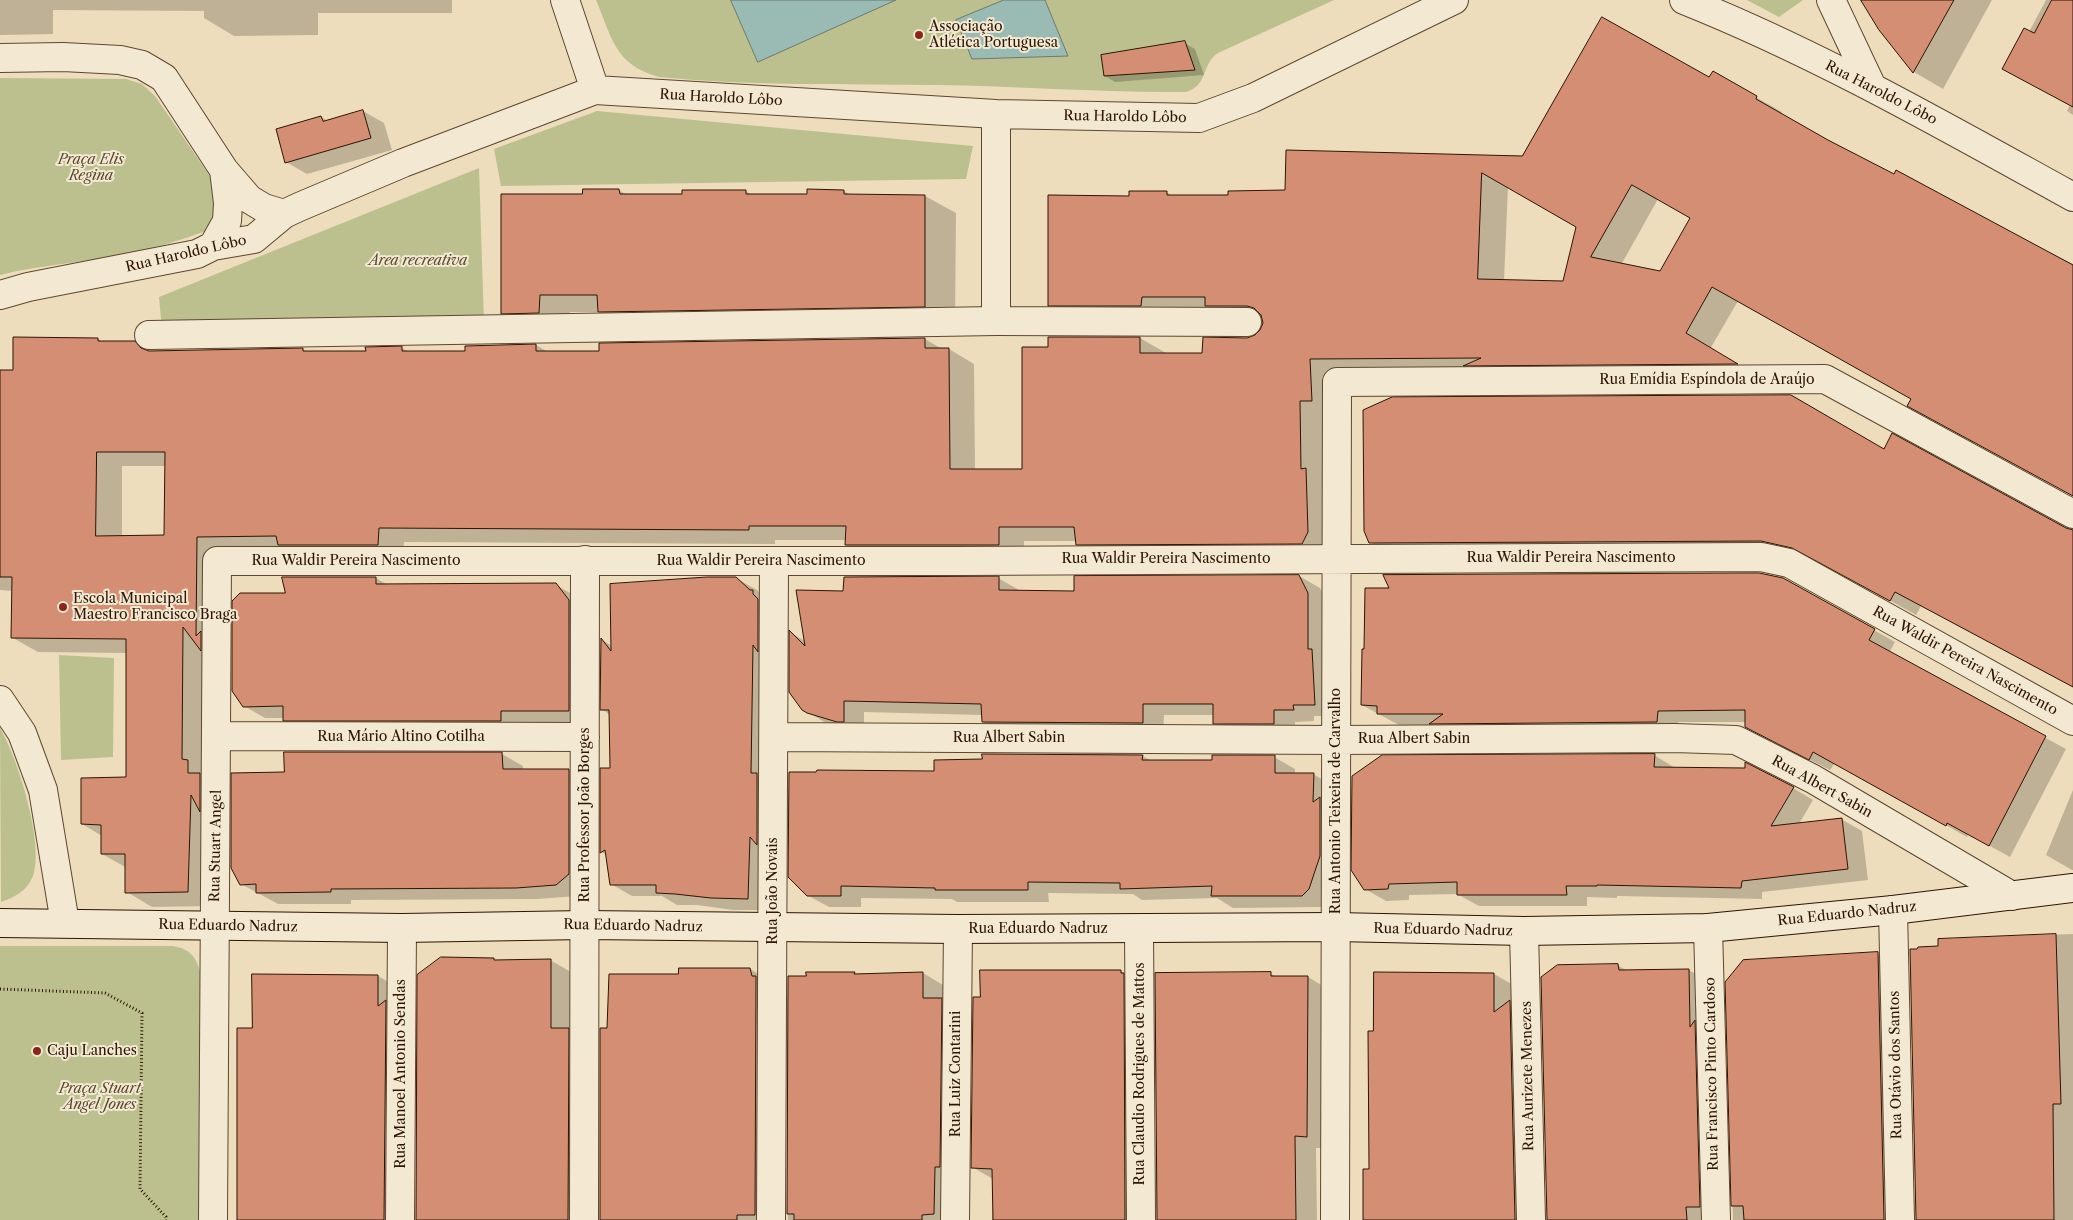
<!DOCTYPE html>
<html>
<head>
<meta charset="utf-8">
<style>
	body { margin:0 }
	canvas { display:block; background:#edddbc }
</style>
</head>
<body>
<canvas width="2073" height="1220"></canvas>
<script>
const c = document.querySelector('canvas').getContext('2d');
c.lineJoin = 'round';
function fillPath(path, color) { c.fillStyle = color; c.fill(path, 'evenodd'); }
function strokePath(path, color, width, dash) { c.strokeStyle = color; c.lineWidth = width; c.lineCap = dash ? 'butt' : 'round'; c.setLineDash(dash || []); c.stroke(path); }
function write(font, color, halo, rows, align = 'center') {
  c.font = font + ' "Libre Caslon Text",serif'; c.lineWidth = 4; c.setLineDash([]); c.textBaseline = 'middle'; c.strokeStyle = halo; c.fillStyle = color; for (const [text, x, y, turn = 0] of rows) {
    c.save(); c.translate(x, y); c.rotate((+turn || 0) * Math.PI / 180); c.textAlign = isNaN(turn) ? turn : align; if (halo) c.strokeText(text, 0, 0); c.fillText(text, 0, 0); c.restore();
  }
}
const green = new Path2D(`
	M596,0h738l-116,53c-17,11 -9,32 -32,39 -83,1 -166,-6 -250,-7 -92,-1 -185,1 -277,-8 -44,-12 -47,-39 -63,-77z
	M1747,0h56l-24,17z
	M0,78l126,1 16,5 13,12 65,95 2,9 -13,30c-29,10 -58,20 -88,25 -41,8 -81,10 -121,20z
	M597,111l376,35 -7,33 -465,7 -7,-37z
	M479,168l5,155 -322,6 -3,-32z
	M59,655l55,3 -1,99 -52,3z
	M0,728c17,28 45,117 33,148 -6,15 -18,21 -32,26z
	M0,946h173c18,3 24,12 28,29v245h-201z`);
const water = new Path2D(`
	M731,0h165l-138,62z
	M1004,0h41l23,56 -96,3 -16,-39z`);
const shadow = new Path2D(`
	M0,0h452v13h-134v22l-84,1 -30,-18v-7l-151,-1v24l-53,1z
	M1867,0h125l-49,89 -29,-17 -33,-42z
	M2046,0h27v115l-6,-4 3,-6 -41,-73z
	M1184,43l11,6 9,26 -89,7 -10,-6z
	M1713,73l69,39 -1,3 46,26 246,123v232l-160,-97 -175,-98 -28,48 50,29 -425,-5 -2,174 -230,12 -26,-15v-3h-53v18h-152l-26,-14 1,-5h-72v4l-371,-2 -1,17 -181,-8 -9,355 -61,1 -25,-15v-24l-25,-14v-18l-20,-12 45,-46v-125l-89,-1 -25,-14 1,-47 -14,-1v-219l14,1 1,-34 83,1 5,3h32l16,10 151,-3 6,3h59l35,-4 7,4h57l70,-7 12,7 53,1 324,-14 17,10h7l25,15 1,106h48l26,-122 91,-10 26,15 37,1 53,-18 5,-5 2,-11h-188l-26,-15 82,-108 35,-5 7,4h56l57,-5 237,-33 187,-79zM1508,186l70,40 -14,56 -60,-1zM1658,199l33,19 -31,54 -39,-7zM122,466h44v71h-44z
	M363,111l21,12 8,27 -85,24 -21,-12 35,-45 7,4z
	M619,190l8,5h57l61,-4 8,4 56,1v-6l35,1 7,4 74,1 31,17 -1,110 -326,6 -29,-17h-30l-1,18h-37l-30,-17 82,-118z
	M1884,450l181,79 8,2v156l-152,-81 -5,9 -93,-52 -35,-8 -392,2 -26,-15z
	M1299,576l21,12 9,17 6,111h-21v5l-19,1v13h-60l-21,-12v-8h-50l-1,20 -159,-1 -21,-12v-7l-119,-3v21l-35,-8 -21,-13 -17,-79 14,8 39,-49 154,-14 21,12v2h56z
	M376,578l13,8 167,-1 21,12 12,125h-68v10h-216l-20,-12v-2h-20l-21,-12 43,-112z
	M736,578l21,12 8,9 3,311h-35l-36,-5h-20l-15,-9h-30l-21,-12 -4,-29 -6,-3 1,-82 9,-1 -1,-54 -8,-6v-69l10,6z
	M1783,579l112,63 -6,11 177,96 -56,108 -42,-23 -1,3 -132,-74 -5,7 -63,-32 -21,-16h-68v12l-227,1 -17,-10h-35l-37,-20z
	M502,754l21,12v4h46l20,12 -12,114 -40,3 -186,1v4h-73l-37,-20 44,-110z
	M1654,755l21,13 118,20 20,12 -14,24 42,-5 21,12 6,49 -106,12v7l-145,-3v2l-30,-1v9h-108l-22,-12 -48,1v5l-23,1 -21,-12z
	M1142,756l10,5 61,1 61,-5 21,12v5h18l21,12 -11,121 -90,1 -16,-10 -75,2 -9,-6 -85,-1 1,9h-92l-5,-3 -91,-1v9h-32l-22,-12 128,-123z
	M2073,790v80h-1l-26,-15z
	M2073,934v286h-156l22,-273 49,-8v-2z
	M1878,953l21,12 5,255h-171l-7,-238z
	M493,959l3,2 54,-1 21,12 18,248h-172z
	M1617,965l11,6 61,-1 20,12 11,238h-172z
	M750,969l21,12 5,239h-175l7,-191 72,-53z
	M1121,971l21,12 4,237h-154l1,-41 -21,-12z
	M854,973l3,2 66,-2 20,12 12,235h-167l1,-243z
	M1271,974l6,3h31l20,12v159h-12l1,72h-159z
	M1494,974l21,12 20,234h-171l7,-50 4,-138z
	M378,976l21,12 6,232h-167l15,-191z`);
const building = new Path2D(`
	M1861,0h93l-41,73 -34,-43z
	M2052,0h21v107l-71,-38 22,-41 10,5z
	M1602,17l107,60 4,-6 44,25 -1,3 72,41 66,34 2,-4 177,95v231l-166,-90 4,-7 -199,-112 -26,46 52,31 -275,2 18,-8 -171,1 2,42h-12l1,68 5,-1 2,64 -6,12 -226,1 -2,-18h-75v18h-154l1,-19h-97v4l-370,-2 -1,17h-100l-2,-9 -79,1 -1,99 5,-5v20l-18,-24 -1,132 6,1v13h12v39l-9,-17 -3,97 -63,1v-39h-24v-29l-20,-1v-46l45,-1v-138l-115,-1 1,-61h-12v-207h13v-33l85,1v3h37l6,7 8,3 154,-3v3h63l-1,-4 37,-1v5h63v-5l71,-2v7h63v-8l326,-5v10h24l1,121h72v-122h26v-10h92v16h62l1,-16 44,1 8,-3 5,-5 3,-7 -2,-8 -7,-7 -7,-2h-42v-9h-63l-1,9h-93v-111l81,1v-5h38v4h61v-4l57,-1 1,-40 236,6zM1482,173l94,54 -13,54 -85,-2zM1632,185l58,33 -30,53 -69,-14zM97,452h68l-1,83 -68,1z
	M1185,41l10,29 -91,6 -3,-21z
	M363,110l8,28 -86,25 -9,-34 45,-13 2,5z
	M583,189h36l1,5h62v-4h64v4h61v-5l37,1v4l81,1v112l-327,5 -1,-17h-57l-1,18 -38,1v-120h81z
	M1791,395l93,54 8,-16 174,95 7,2v157l-178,-95 -5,9 -98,-53 -31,-7 -392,2 -5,-12 -1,-121 29,-13z
	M1759,573l24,5 92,51 -6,11 177,96 -57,110 -42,-23 -1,3 -133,-74 -4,8 -64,-33v-17l-87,1 -1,11 -228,2 14,-10h-66v-8l-16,-1 1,-56h2l1,-61h24l-6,-13z
	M1299,575l9,18v56h4l3,56h-22l1,5h-20v14h-61v-20h-70v19l-161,-1 -1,-18 -137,-3v21h-7l-30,-9 -5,-3 -13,-18v-62l16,16 -9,-56 47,1 1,-14 155,-1v14l75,1v-15z
	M282,577h94v7l180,-1 13,17v111h-68v10h-218v-15l-40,1 -11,-16v-90l8,-8h45z
	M707,577h29l14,13h3v4l5,5v53l-5,-7 -2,128h6v72l-7,-8 -2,62 -37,-1 -36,-4 -19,-1v-8h-46l-5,-35 -5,3v-85h10l-1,-58h-9l1,-72 10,13 -1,-67z
	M284,752h218l1,17h66v105l-13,11 -40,3 -185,1v3l-75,1v-9l-16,1 -9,-17v-95l53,-1z
	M982,754l161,1 -1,5h70v-5h63v18h39l-1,29 7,-5v59l-11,33 -7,7h-91l1,-10 -92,3v-6l-92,-1v8h-93v-2l-94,-2v10h-34l-19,-19 1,-105h27l1,-2 117,1v-11l48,-1z
	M1655,754l-1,13 91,1v-6l49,25 -23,39 71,-8 6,51 -106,12 -1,7 -144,-3v1h-31l1,9h-110v-13l-68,2 -1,5 -24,1 -13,-20 1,-94 30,-21z
	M2056,934l5,170h-8l1,116h-138l-6,-271h7l1,-2 20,-1v-7z
	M1878,952l6,268h-140l-1,-14h-12l-6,-224 18,-22z
	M441,957l53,1v2l57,-1v69h18l-1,192h-152l1,-245z
	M1618,964l1,6 70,-1 1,58 5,-7 5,187h-14l1,13h-140l-6,-243 16,-12z
	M679,968h71l2,8h4l-1,239h-18v5h-137v-192h7l2,-54h69z
	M980,970h141v3h3l1,247h-132l-1,-51 -21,-1 2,-171h7z
	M806,972h49l-1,2 69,-2v26h19l-2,169h-5l-1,47 -12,1v5h-128v-6h-7l1,-238h18z
	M1271,972v4h37l-1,161 -12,-1 1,84h-139l-2,-247z
	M1374,972l120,1v39l16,-12 5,220h-152v-51h6l-1,-138h5z
	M252,974l126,1v31l8,-6 -2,220h-147v-192h15z`);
const path = new Path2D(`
	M0,989l105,4 37,20 -2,176 26,28v3`);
const street = new Path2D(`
	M565,0l30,90
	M1684,0c135,54 262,127 389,197
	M1831,0l40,85
	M0,58l63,-1 57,3 22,5 22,13 60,92 25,29 15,9 20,6
	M996,114v207
	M213,246l14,-25 1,-18 -4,-33
	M0,295l28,-8 169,-33 16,-8 41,-7 30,-25 15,-7 104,-44 192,-73 401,24 203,4 54,-20 201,-98
	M149,335l847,-14 251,1
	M0,700l22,33 21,57 22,133
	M217,736l368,1
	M774,737l562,3 338,-2 62,2 77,39 199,117
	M1893,910l7,310
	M1708,928l8,292
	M1139,929l2,291
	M1524,931l7,289
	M213,1220l4,-659h743l801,-4 28,6 284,158
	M400,1220l2,-292
	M584,1220l1,-660
	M771,1220l3,-659
	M955,1220l3,-291
	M1335,1220l2,-838 488,-3 248,135`);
const secondary = new Path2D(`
	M0,923l402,5 183,-3 373,4 377,-2 189,4 184,-3 185,-18 180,-22`);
const markers = [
	[919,35,5,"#8f2418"],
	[63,607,5,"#8f2418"],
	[37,1051,5,"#8f2418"]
];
const poiNames = [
	["Associação",929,27],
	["Atlética Portuguesa",929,43],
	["Escola Municipal",73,599],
	["Maestro Francisco Braga",73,615],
	["Caju Lanches",47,1051]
];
const streetNames = [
	["Rua Haroldo Lôbo",1881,93,27],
	["Rua Haroldo Lôbo",721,98,3],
	["Rua Haroldo Lôbo",1125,117,1],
	["Rua Haroldo Lôbo",186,254,-13],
	["Rua Emídia Espíndola de Araújo",1707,380],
	["Rua Waldir Pereira Nascimento",1571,558],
	["Rua Waldir Pereira Nascimento",1166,559],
	["Rua Waldir Pereira Nascimento",356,561],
	["Rua Waldir Pereira Nascimento",761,561],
	["Rua Waldir Pereira Nascimento",1965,661,29],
	["Rua Mário Altino Cotilha",401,737],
	["Rua Albert Sabin",1009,738],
	["Rua Albert Sabin",1414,739],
	["Rua Albert Sabin",1822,787,29],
	["Rua Antonio Teixeira de Carvalho",1336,801,-90],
	["Rua Professor João Borges",585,815,-90],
	["Rua Stuart Angel",216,846,-89],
	["Rua João Novais",773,891,-90],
	["Rua Eduardo Nadruz",1847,914,-6],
	["Rua Eduardo Nadruz",228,926,1],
	["Rua Eduardo Nadruz",633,926,1],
	["Rua Eduardo Nadruz",1038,929],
	["Rua Eduardo Nadruz",1443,930,1],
	["Rua Otávio dos Santos",1896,1065,-91],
	["Rua Manoel Antonio Sendas",401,1074,-90],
	["Rua Luiz Contarini",956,1074,-90],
	["Rua Claudio Rodrigues de Mattos",1140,1074,-90],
	["Rua Francisco Pinto Cardoso",1712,1074,-91],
	["Rua Aurizete Menezes",1528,1076,-91]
];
const parkNames = [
	["Praça Elis",91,160],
	["Regina",91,176],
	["Area recreativa",418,261],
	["Praça Stuart",100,1089],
	["Angel Jones",100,1105]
];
fillPath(green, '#bcc08e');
fillPath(water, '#99bbb4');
strokePath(water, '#6e796d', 1);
fillPath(shadow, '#0003');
fillPath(building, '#d48e73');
strokePath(building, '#2d1502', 1);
strokePath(street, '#5d4730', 30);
strokePath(secondary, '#2d1502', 30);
strokePath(path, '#2d1502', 3, [1, 2.5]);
strokePath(street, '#f3e9d3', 28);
strokePath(secondary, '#f3e9d3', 28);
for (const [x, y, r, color] of markers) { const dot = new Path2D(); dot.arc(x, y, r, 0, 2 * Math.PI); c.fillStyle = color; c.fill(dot); strokePath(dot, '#f3e9d3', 2); }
write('14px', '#2d1502', '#f3e9d3', poiNames, 'left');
write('14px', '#2d1502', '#f3e9d3', streetNames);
write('italic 14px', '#58482c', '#f3e9d3', parkNames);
</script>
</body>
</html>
